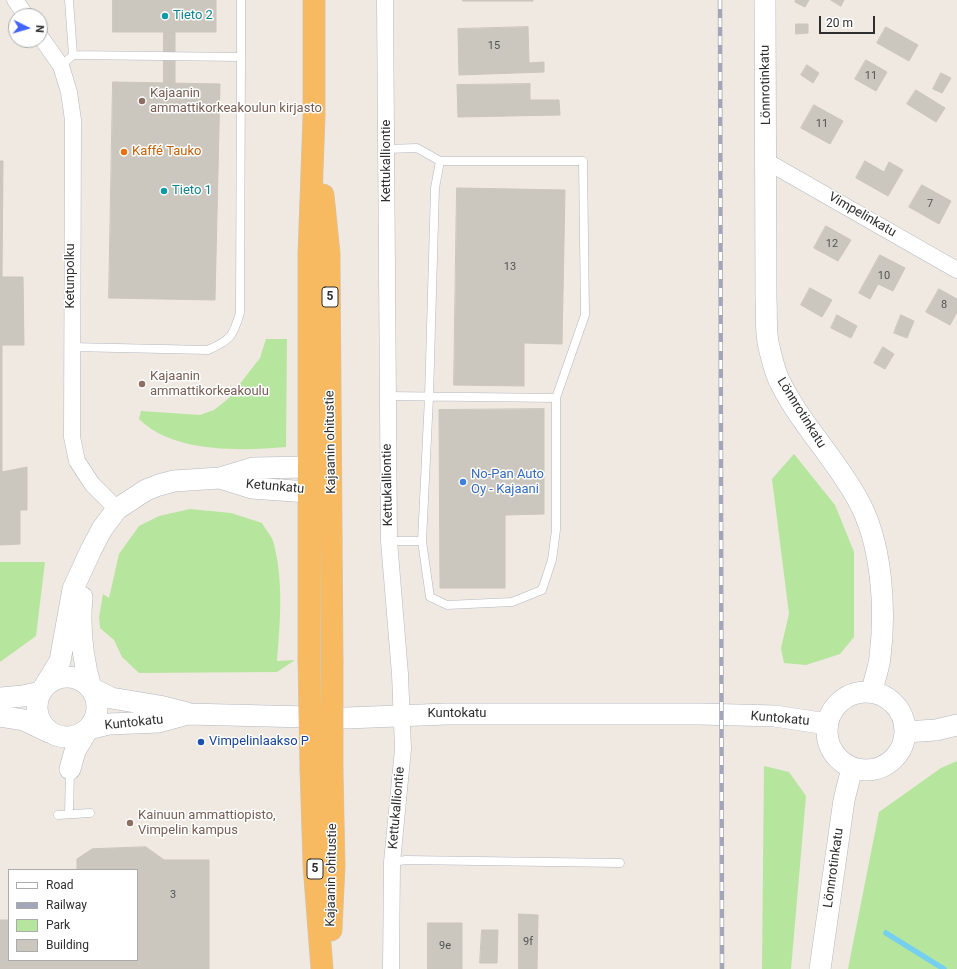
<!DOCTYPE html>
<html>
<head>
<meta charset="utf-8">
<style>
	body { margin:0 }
	#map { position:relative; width:957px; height:969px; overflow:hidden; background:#efe9e1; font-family:Roboto,sans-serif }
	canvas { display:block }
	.legend { position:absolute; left:8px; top:869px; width:130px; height:92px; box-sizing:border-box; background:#fff; border:1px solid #ababab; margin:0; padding:5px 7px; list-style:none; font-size:12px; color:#2e2e2e }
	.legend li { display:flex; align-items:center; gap:8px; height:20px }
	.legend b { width:20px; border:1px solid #ababab }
	.north { position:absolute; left:8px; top:8px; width:40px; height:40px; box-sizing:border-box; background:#fff; border:1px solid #ababab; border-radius:50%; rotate:95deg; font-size:11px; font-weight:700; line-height:16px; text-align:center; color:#2e2e2e }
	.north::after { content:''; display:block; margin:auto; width:14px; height:18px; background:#4264fb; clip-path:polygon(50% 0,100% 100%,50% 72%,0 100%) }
	.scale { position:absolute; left:819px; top:16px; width:56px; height:18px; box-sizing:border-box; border:2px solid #2e2e2e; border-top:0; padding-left:5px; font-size:12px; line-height:14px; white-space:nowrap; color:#2e2e2e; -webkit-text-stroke:3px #fff; paint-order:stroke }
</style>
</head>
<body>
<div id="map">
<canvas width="957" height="969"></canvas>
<ul class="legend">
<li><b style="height:5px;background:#fff"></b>Road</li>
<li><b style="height:5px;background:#a3a6b8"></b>Railway</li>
<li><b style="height:11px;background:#b6e59e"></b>Park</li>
<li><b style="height:11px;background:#cbc7bf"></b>Building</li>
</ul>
<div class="north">N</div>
<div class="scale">20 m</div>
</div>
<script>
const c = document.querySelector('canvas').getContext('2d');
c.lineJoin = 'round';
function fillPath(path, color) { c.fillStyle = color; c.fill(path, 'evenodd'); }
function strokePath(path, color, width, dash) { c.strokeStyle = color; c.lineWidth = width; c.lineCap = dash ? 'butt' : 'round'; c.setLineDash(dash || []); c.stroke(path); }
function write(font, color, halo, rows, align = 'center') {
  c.font = font + ' Roboto,sans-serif'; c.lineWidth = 3; c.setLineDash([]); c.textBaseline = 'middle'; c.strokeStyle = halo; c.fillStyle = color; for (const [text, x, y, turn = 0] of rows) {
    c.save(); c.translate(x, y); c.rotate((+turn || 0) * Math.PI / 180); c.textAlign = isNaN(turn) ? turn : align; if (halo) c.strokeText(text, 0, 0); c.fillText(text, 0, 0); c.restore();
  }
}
const green = new Path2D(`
	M266,339h21l-1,108c-45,4 -113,6 -147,-28l2,-8 59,4 14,-5 15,-12 31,-40z
	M794,454l41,51 19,47v85l-14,17 -34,11 -22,-2 -3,-15 8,-34 -17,-135z
	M190,509l41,4 31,10c3,6 9,12 11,18 11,39 7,81 4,120l18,-1 -18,12 -138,1 -17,-16 -8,-17 -14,-12 -1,-11 4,-23 6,4 10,-44 20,-28 20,-10z
	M0,562h45l-9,74 -36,26z
	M957,761v208h-109l31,-157 62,-44z
	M764,766l25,6 17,24 -15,173h-29z`);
const stream = new Path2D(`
	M886,933l58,36`);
const building = new Path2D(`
	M113,0h103v32h-103z
	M463,0h70v1h-70z
	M796,0h13l-4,7 -10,-5z
	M831,0h13l-3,6z
	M796,24h12v9l-12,1z
	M528,27l1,36 15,-1v10l-85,3 -1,-46z
	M886,27l32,18 -9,16 -32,-18z
	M164,32h11v51h-11z
	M866,60l21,12 -11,19 -21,-12z
	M807,65l12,8 -6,10 -12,-8z
	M941,73l10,5 -9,15 -9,-4z
	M113,82l107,2 -5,216 -106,-2z
	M530,84v16h29l1,15 -102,2 -1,-32z
	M916,90l29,18 -9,14 -29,-18z
	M814,105l29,16 -13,23 -29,-16z
	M0,161h3l-1,116h21l1,68h-22v127l25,-5v43h-7v34l-20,1z
	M865,161l19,11 5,-10 14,8 -15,26 -32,-18z
	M922,185l29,16 -12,23 -30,-17z
	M457,188l108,2 -3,154 -38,-1v43l-70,-1z
	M826,226l25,14 -13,21 -24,-13z
	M880,255l25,13 -12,23 -15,-7 -8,15 -11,-6z
	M810,288l22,12 -10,17 -21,-12z
	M939,289l18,10v13l-7,13 -24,-13z
	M837,315l20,11 -6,12 -20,-10z
	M901,315l13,6 -7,17 -13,-5z
	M883,347l11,7 -9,15 -11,-6z
	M544,409v105l-39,1v73h-65l-1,-178z
	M146,847l18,13h45v109h-209v-49h9v40h128v-90h-60v-11l15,-10z
	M519,914l19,1 -1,54h-18z
	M428,923h34v46h-34z
	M482,930h16l-1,33h-17z`);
const service = new Path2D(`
	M73,55l168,2v-57
	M61,66l12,-11 -4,-55
	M387,149l30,-1 23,13h143l2,154 -29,83v132l-4,30 -10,30 -30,12 -65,3 -17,-8 -8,-56h-33
	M71,347l137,3c23,-10 25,-14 32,-37l1,-256
	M387,396l169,2
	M422,541l7,-144 6,-209 5,-27
	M69,814l1,-45
	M58,815l32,-2
	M392,862l14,-2 214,3`);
const minor = new Path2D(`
	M15,0l11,16
	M385,0l4,541 11,133 3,75 -11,113 -1,107
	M40,36l21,30 8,26 4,28 -1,317 5,24 15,23 25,25
	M766,161l191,109`);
const tertiary = new Path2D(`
	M765,0l1,299c1,15 -1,33 3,48 3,12 6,27 12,37 21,42 55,75 77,116 24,43 28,108 22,157 -1,11 -6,23 -8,35
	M220,478l32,10 56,4 16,-9
	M82,597c-3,32 0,60 9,91l20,10 48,8 28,7
	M37 707a30 30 0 1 1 60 0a30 30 0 1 1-60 0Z
	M827 731a39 39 0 1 1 78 0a39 39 0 1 1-78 0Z
	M0,698l23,-2 18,-4 19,-31 13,-72 18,-39 11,-21 15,-20 29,-19 13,-5 15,-4 46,-3 33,-10 55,-1 16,8
	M0,716l24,4 25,12
	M905,732l31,-2 21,-5
	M70,769l5,-18 13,-22 21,-5 50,-2 29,-8 159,4 99,-4h254l75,2 52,8
	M820,969l24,-169 8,-32`);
const trunk = new Path2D(`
	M323,195l6,58 3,407
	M309,660v-406l5,-138v-116
	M311,769l3,96 8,104
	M331,930l3,-64 -2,-96`);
const rail = new Path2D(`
	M720,0l2,969`);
const trunkBridge = new Path2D(`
	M309,660l2,109
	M332,660v110`);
const markers = [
	[165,16,4,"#0f9aa8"],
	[142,101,4,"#8d6e63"],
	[124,152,4,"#e8710a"],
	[164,191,4,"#0f9aa8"],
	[142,384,4,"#8d6e63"],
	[463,482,4,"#3f7fe0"],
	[201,742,4,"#1a4fb4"],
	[130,823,4,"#8d6e63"]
];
const numberNames = [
	["15",494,46],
	["11",871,76],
	["11",822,124],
	["7",930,204],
	["12",832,244],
	["13",510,267],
	["10",884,276],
	["8",944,305],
	["3",173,895],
	["9f",528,942],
	["9e",445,946]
];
const shields = [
	[330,297,16],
	[315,869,16]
];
const shieldNames = [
	["5",330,297],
	["5",315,869]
];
const cultureNames = [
	["Tieto 2",173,16],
	["Tieto 1",172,191]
];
const streetNames = [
	["Lönnrotinkatu",766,85,-91],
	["Kettukalliontie",387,161,-90],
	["Vimpelinkatu",862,215,30],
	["Ketunpolku",71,276,-90],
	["Lönnrotinkatu",801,413,58],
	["Kajaanin ohitustie",331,442,-91],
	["Kettukalliontie",388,485,-91],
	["Ketunkatu",275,487,5],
	["Kuntokatu",457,714],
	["Kuntokatu",780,719,5],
	["Kuntokatu",134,723,-6],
	["Kettukalliontie",397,808,-85],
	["Lönnrotinkatu",834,868,-82],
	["Kajaanin ohitustie",332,875,-89]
];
const educationNames = [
	["Kajaanin",150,94],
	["ammattikorkeakoulun kirjasto",150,109],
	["Kajaanin",150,377],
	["ammattikorkeakoulu",150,392],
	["Kainuun ammattiopisto,",138,816],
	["Vimpelin kampus",138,831]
];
const foodNames = [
	["Kaffé Tauko",132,152]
];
const shopNames = [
	["No-Pan Auto",471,475],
	["Oy - Kajaani",471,490]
];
const transitNames = [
	["Vimpelinlaakso P",209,742]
];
fillPath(green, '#b6e59e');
strokePath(stream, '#75cff0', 5.5);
fillPath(building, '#cbc7bf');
strokePath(building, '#cbc5ba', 1);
strokePath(service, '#b4b7c1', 9);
strokePath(minor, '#b4b7c1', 17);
strokePath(tertiary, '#b4b7c1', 22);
strokePath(trunk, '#c9c9c9', 23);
strokePath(service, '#fff', 8);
strokePath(minor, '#fff', 16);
strokePath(tertiary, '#fff', 21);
strokePath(trunk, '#f8ba60', 22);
strokePath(rail, '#a3a6b8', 4.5);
strokePath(rail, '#fff', 3, [9]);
strokePath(trunkBridge, '#c9c9c9', 23, []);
strokePath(trunkBridge, '#f8ba60', 22);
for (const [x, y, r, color] of markers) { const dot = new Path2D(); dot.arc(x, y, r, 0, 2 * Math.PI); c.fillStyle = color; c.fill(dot); strokePath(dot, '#fff', 1.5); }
write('11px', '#555452', null, numberNames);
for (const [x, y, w] of shields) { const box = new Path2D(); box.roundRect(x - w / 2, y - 10, w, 20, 3); c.fillStyle = '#fff'; c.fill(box); strokePath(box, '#2e2e2e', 1); }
write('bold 12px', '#2e2e2e', null, shieldNames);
write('13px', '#0d838f', '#fff', cultureNames, 'left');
write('13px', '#2e2e2e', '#fff', streetNames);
write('13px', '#785e54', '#fff', educationNames, 'left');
write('13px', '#c56008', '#fff', foodNames, 'left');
write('13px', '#366cbe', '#fff', shopNames, 'left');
write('13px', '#164399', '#fff', transitNames, 'left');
</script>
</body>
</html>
